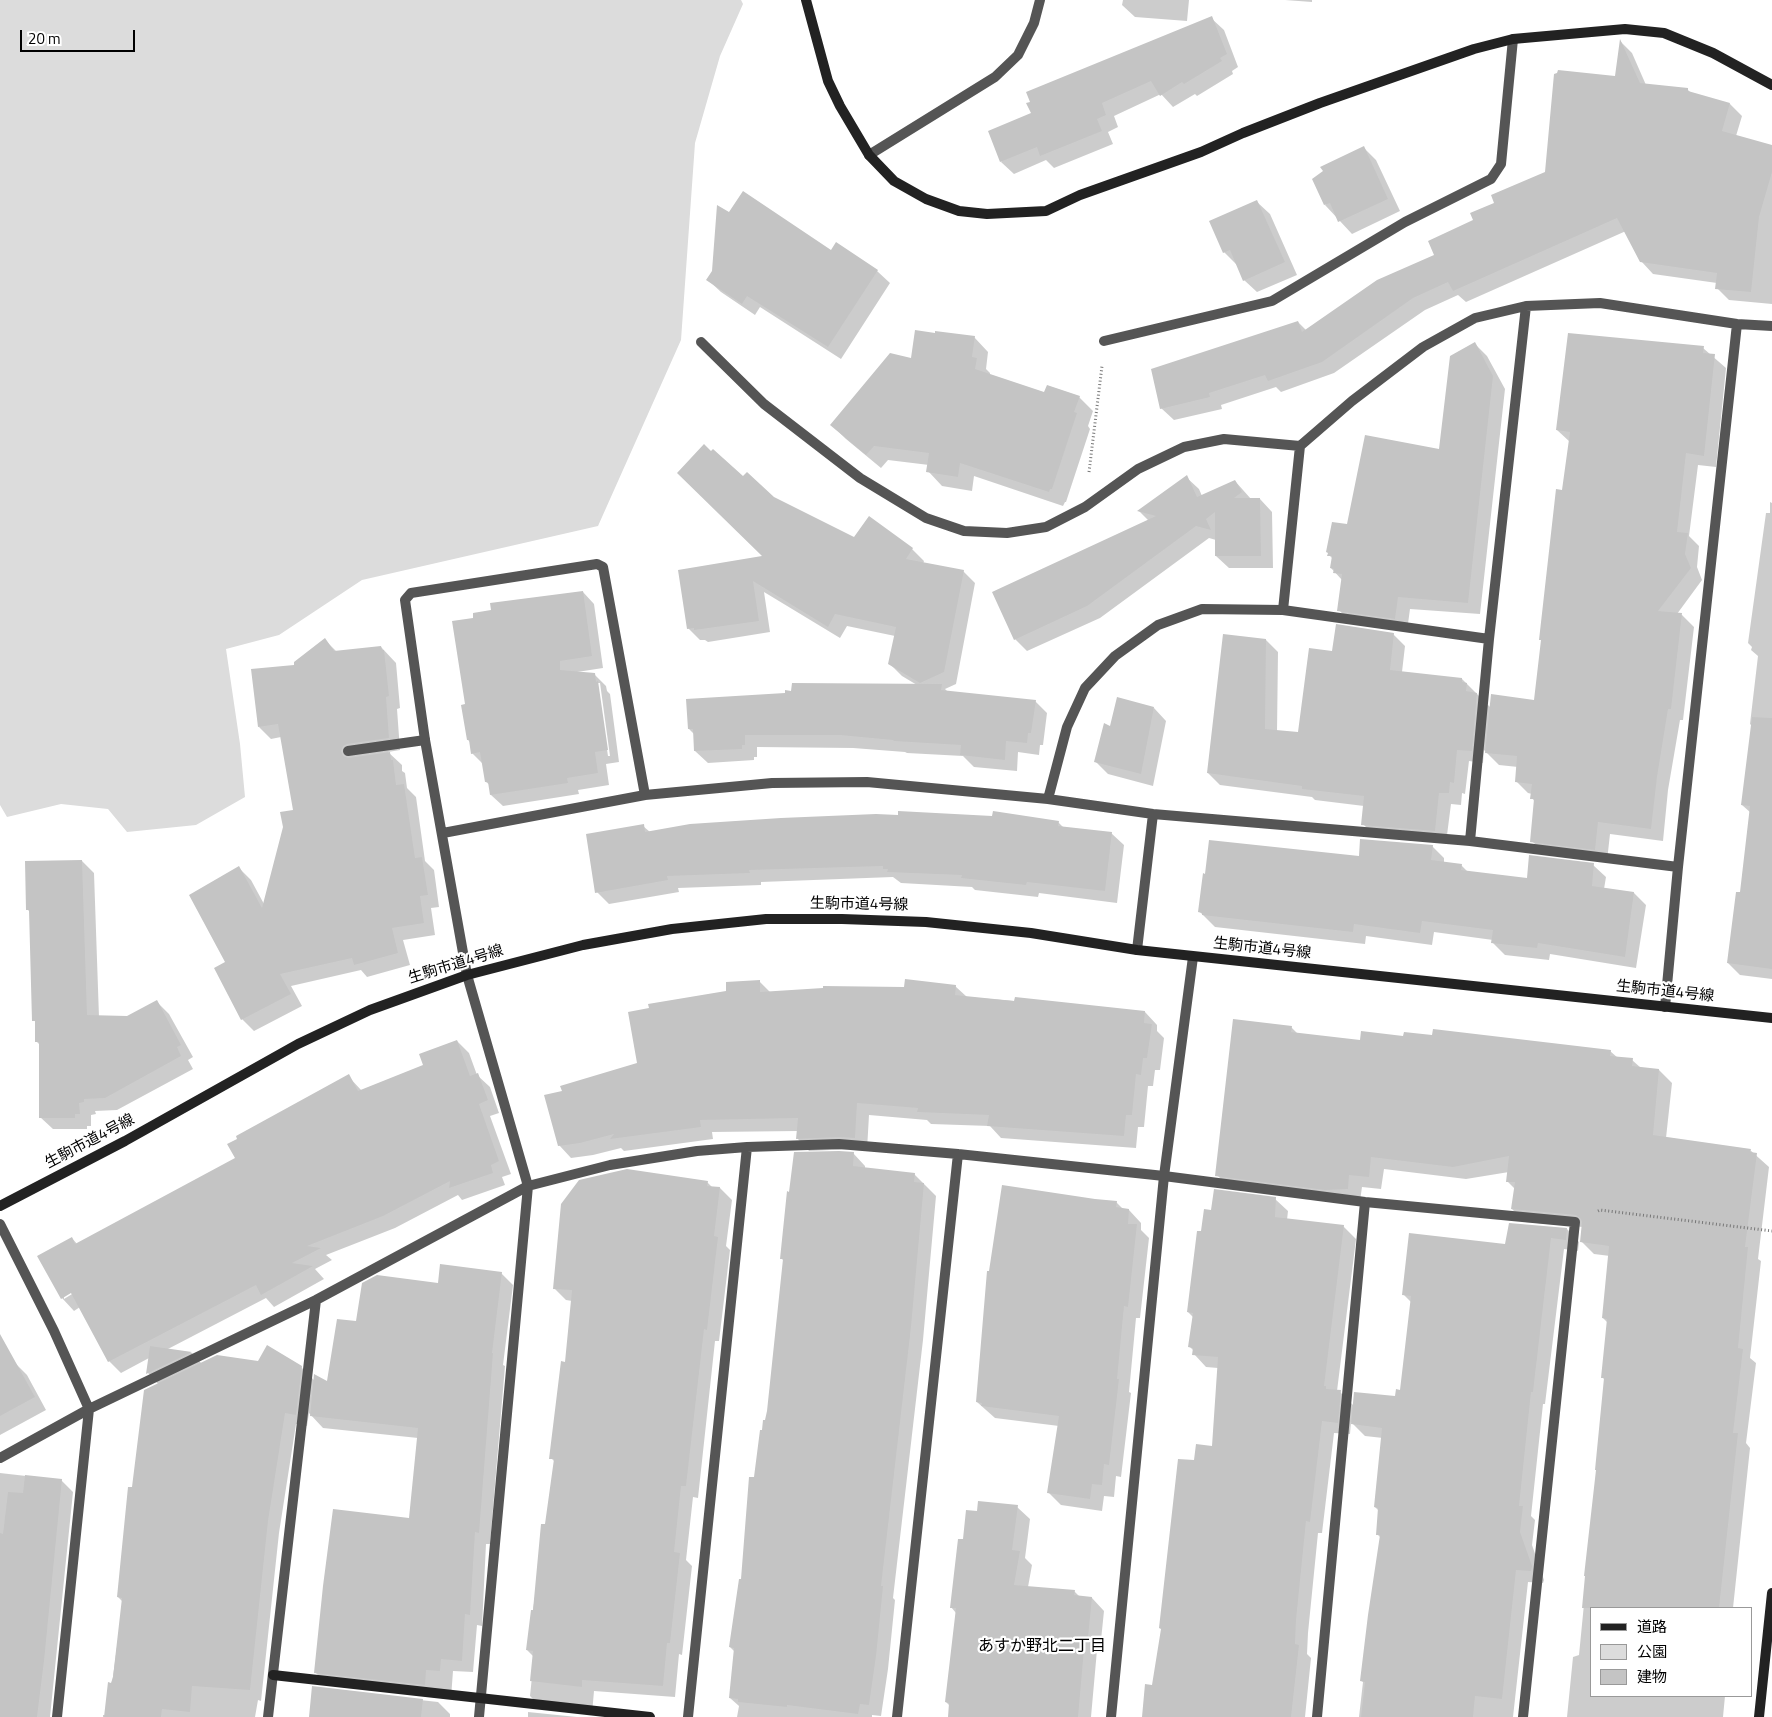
<!DOCTYPE html>
<html>
<head>
<meta charset="utf-8">
<style>
  body { margin:0 }
  #map { position:relative; width:1772px; height:1717px; overflow:hidden; background:#fff; font-family:"Titillium Web","Noto Sans JP",sans-serif }
  canvas { display:block }
  .legend { position:absolute; left:1590px; top:1607px; width:162px; height:90px; box-sizing:border-box; background:#fff; border:1px solid #999; margin:0; padding:6px 9px; list-style:none; font-size:15px; color:#000 }
  .legend li { display:flex; align-items:center; gap:10px; height:25px }
  .legend b { width:25px; border:1px solid #999 }
  .scale { position:absolute; left:20px; top:30px; width:115px; height:22px; box-sizing:border-box; border:2px solid #000; border-top:0; padding-left:6px; font-size:15px; line-height:18px; white-space:nowrap; color:#000; -webkit-text-stroke:4px #fff; paint-order:stroke }
</style>
</head>
<body>
<div id="map">
<canvas width="1772" height="1717"></canvas>
<ul class="legend">
<li><b style="height:6px;background:#222"></b>道路</li>
<li><b style="height:14px;background:#dcdcdc"></b>公園</li>
<li><b style="height:14px;background:#c4c4c4"></b>建物</li>
</ul>
<div class="scale">20 m</div>
</div>
<script>
const ctx = document.querySelector('canvas').getContext('2d');
ctx.lineJoin = 'round';
function paint(path, color) { ctx.fillStyle = color; ctx.fill(path, 'evenodd'); }
const toPath = rows => new Path2D(rows.map(r => 'M' + r).join(''));
function stroke(path, color, width, dash) { ctx.strokeStyle = color; ctx.lineWidth = width; ctx.lineCap = dash ? 'butt' : 'round'; ctx.setLineDash(dash || []); ctx.stroke(path); }
function label(font, color, halo, rows, align = 'center') {
  ctx.font = font + ' "Titillium Web","Noto Sans JP",sans-serif'; ctx.lineWidth = 4.5; ctx.setLineDash([]); ctx.textBaseline = 'middle'; ctx.strokeStyle = halo; ctx.fillStyle = color; for (const [text, x, y, turn = 0] of rows) {
    ctx.save(); ctx.translate(x, y); ctx.rotate((+turn || 0) * Math.PI / 180); ctx.textAlign = isNaN(turn) ? turn : align; if (halo) ctx.strokeText(text, 0, 0); ctx.fillText(text, 0, 0); ctx.restore();
  }
}
paint(toPath([
  [0,0,741,0,743,4,720,56,695,143,681,340,598,526,362,580,279,635,226,649,240,744,245,797,196,825,127,832,108,809,61,804,7,817,0,805]
]), '#dcdcdc');
paint(toPath([
  [1123,0,1189,0,1187,21,1135,17,1122,5],
  [1285,0,1312,0,1312,2],
  [1211,18,1224,30,1238,67,1232,71,1233,74,1197,96,1195,94,1173,107,1161,94,1114,116,1118,127,1108,132,1113,144,1054,168,1046,160,1014,174,1001,162,1032,114],
  [1621,42,1632,53,1646,85,1687,89,1691,93,1730,104,1742,116,1736,136,1772,147,1772,304,1729,300,1717,288,1717,283,1653,274,1641,261,1626,231,1466,302,1458,295,1425,310,1334,373,1281,392,1276,387,1221,405,1222,409,1174,420,1161,408,1298,322,1307,331,1436,255,1496,204,1546,173,1616,77],
  [1364,148,1376,160,1400,211,1352,234,1325,205],
  [1257,202,1270,214,1297,275,1257,292,1244,280,1237,265,1224,252],
  [729,214,877,271,890,283,841,359,760,307,755,315,721,292,708,280,714,271],
  [974,337,988,352,986,369,990,373,990,375,1045,393,1079,397,1093,411,1088,426,1090,429,1066,502,1065,502,1063,506,974,476,972,491,942,486,928,471,929,465,888,460,881,468,846,439,832,425,912,360],
  [1475,344,1487,356,1505,389,1480,614,1410,609,1407,631,1351,623,1339,610,1342,580,1331,568,1333,559,1329,555,1348,526,1440,450],
  [1703,348,1726,368,1716,467,1698,465,1689,536,1699,546,1697,567,1702,580,1677,614,1682,615,1694,627,1683,720,1680,720,1668,790,1663,841,1610,834,1607,861,1544,853,1532,841,1535,802,1532,798,1532,794,1528,793,1516,781,1518,767,1499,765,1484,750,1483,763,1469,761,1465,794,1462,793,1461,805,1451,804,1446,843,1375,836,1363,824,1364,806,1315,800,1312,797,1220,785,1208,773,1266,640,1278,652,1277,732,1299,733,1333,652,1393,634,1405,646,1402,672,1462,679,1491,708,1535,701,1570,442,1557,430],
  [1186,477,1199,489,1202,496,1235,481,1251,499,1260,499,1272,512,1273,568,1229,568,1216,556,1216,540,1209,538,1100,618,1027,651,1015,639,1149,521,1139,511],
  [743,478,773,498,854,538,870,518,912,549,924,561,923,564,963,571,975,583,956,684,945,689,948,692,1035,701,1047,713,1043,745,1040,745,1039,755,1018,752,1017,771,974,767,963,756,907,753,905,752,853,748,757,747,757,757,754,757,754,760,708,763,695,751,694,734,689,729,917,685,902,676,890,664,895,636,847,626,840,638,764,592,770,632,708,642,705,640,700,640,688,628,765,556],
  [1770,502,1772,503,1772,979,1740,975,1728,963,1742,894,1751,813,1742,805,1752,726,1750,724,1758,656,1751,650,1752,647,1748,643,1766,513,1770,513],
  [583,592,594,604,603,668,577,672,594,674,606,686,607,691,610,694,619,762,606,764,609,785,578,790,579,794,503,806,491,795,490,785,486,782,483,764,472,753,470,742,468,740,466,705,475,619],
  [597,683,600,683,610,756,608,756],
  [325,640,337,652,381,647,396,663,400,708,397,709,400,750,388,752,402,765,402,771,405,773,407,788,416,797,425,861,434,870,439,907,431,908,435,935,403,940,410,965,367,977,361,970,291,986,302,1006,254,1031,242,1019,216,968,227,963,239,868,251,880,264,904,295,811,281,737,271,739,259,727,296,666],
  [1154,708,1166,721,1153,786,1108,774,1096,762,1110,727],
  [1058,822,1064,828,1111,833,1124,845,1117,903,1039,893,1038,897,975,890,972,887,901,883,893,877,761,882,761,885,678,888,679,892,609,904,597,892,643,826,650,832],
  [1432,846,1444,858,1444,863,1461,865,1468,872,1528,879,1593,865,1606,877,1604,889,1634,893,1646,905,1636,968,1550,954,1549,960,1505,955,1493,943,1493,940,1434,932,1432,945,1366,936,1365,944,1215,927,1199,911,1360,857],
  [82,861,94,873,99,1017,127,1018,157,1002,169,1014,193,1057,188,1060,193,1069,117,1110,95,1111,96,1114,91,1115,91,1126,87,1126,87,1129,53,1129,40,1117,40,1045,36,1041,36,1023,34,1020,30,912,28,910],
  [759,981,771,993,955,986,967,997,1145,1012,1157,1025,1157,1031,1164,1038,1160,1070,1155,1070,1153,1086,1148,1086,1144,1127,1138,1127,1136,1148,1001,1138,990,1126,931,1124,927,1120,869,1115,867,1150,852,1149,809,1151,797,1138,798,1131,712,1132,713,1139,624,1151,621,1148,593,1155,571,1158,559,1145,564,1091,638,1064,728,992],
  [1291,1027,1298,1034,1361,1042,1404,1038,1610,1051,1618,1058,1632,1060,1641,1068,1659,1070,1672,1083,1666,1138,1750,1150,1769,1167,1758,1259,1761,1261,1750,1358,1756,1363,1746,1443,1750,1448,1733,1608,1591,1608,1591,1696,1725,1696,1723,1717,1567,1717,1573,1657,1579,1655,1597,1471,1605,1380,1602,1377,1608,1323,1603,1318,1610,1256,1594,1254,1581,1241,1583,1227,1525,1222,1512,1209,1515,1189,1507,1181,1509,1172,1466,1179,1384,1169,1381,1189,1362,1187,1360,1201,1230,1188,1217,1175],
  [457,1041,469,1053,477,1075,490,1087,499,1113,490,1116,511,1174,502,1177,505,1185,462,1200,458,1195,395,1228,326,1255,332,1260,315,1269,324,1279,274,1307,266,1298,166,1350,192,1353,202,1364,301,1367,315,1381,328,1383,357,1322,439,1284,501,1273,513,1285,503,1365,505,1366,490,1544,486,1544,482,1626,477,1625,473,1672,453,1671,451,1698,327,1684,315,1672,410,1519,418,1438,323,1428,309,1413,307,1426,296,1424,279,1533,261,1701,258,1700,255,1717,103,1717,103,1715,106,1715,112,1684,123,1602,118,1597,133,1489,159,1385,148,1373,149,1358,121,1373,109,1361,80,1307,74,1311,62,1298,72,1238,77,1244,237,1159,348,1076,362,1091,424,1066],
  [76,1289,77,1291,64,1299,64,1296],
  [853,1153,865,1166,865,1169,914,1174,936,1196,923,1340,893,1598,895,1600,888,1669,881,1716,872,1715,872,1717,737,1717,739,1706,730,1698,735,1652,730,1647,742,1580,755,1479,767,1421,784,1261,781,1258],
  [707,1182,713,1188,720,1188,732,1200,726,1246,730,1250,719,1341,715,1341,698,1498,693,1497,686,1560,692,1566,682,1655,679,1654,675,1697,594,1691,592,1714,542,1708,530,1696,534,1657,527,1650,555,1462,551,1458,566,1363,572,1301,566,1300,554,1288],
  [1275,1199,1288,1211,1287,1220,1343,1226,1356,1239,1337,1391,1340,1392,1354,1406,1396,1398,1401,1391,1411,1302,1404,1295,1506,1246,1567,1229,1579,1242,1578,1251,1564,1249,1545,1404,1543,1404,1531,1516,1535,1520,1532,1545,1544,1580,1543,1583,1528,1582,1513,1717,1359,1717,1363,1682,1361,1680,1381,1538,1377,1534,1379,1511,1375,1507,1383,1438,1365,1436,1351,1422,1350,1434,1334,1433,1322,1533,1318,1533,1308,1633,1307,1654,1311,1658,1305,1717,1145,1717,1153,1687,1196,1462,1213,1447,1218,1368,1206,1367,1194,1354,1194,1351,1190,1347,1193,1317,1188,1312,1202,1233,1213,1211],
  [1116,1202,1124,1210,1129,1210,1141,1223,1141,1230,1149,1238,1140,1318,1136,1318,1129,1392,1131,1393,1121,1477,1116,1476,1114,1497,1104,1496,1102,1511,1061,1505,1049,1493,1059,1426,995,1418,977,1402],
  [10,1358,27,1375,46,1410,0,1435,0,1363],
  [0,1473,61,1480,73,1492,50,1717,0,1717],
  [1017,1507,1030,1519,1025,1558,1032,1565,1028,1587,1074,1591,1080,1597,1092,1598,1104,1611,1100,1650,1097,1650,1091,1717,949,1717,950,1706,946,1702,956,1613,951,1607,964,1541,978,1512],
  [313,1688,438,1702,450,1714,450,1717,310,1717],
  [528,1712,577,1717,528,1717]
]), '#0003');
paint(toPath([
  [1212,16,1227,54,1220,58,1222,61,1184,84,1182,82,1160,96,1151,81,1102,103,1106,115,1097,119,1102,131,1040,156,1037,147,1000,162,988,131,1031,113,1026,103,1030,102,1026,92],
  [1620,39,1640,83,1688,88,1688,91,1730,103,1722,131,1772,145,1772,172,1759,217,1751,292,1715,289,1717,273,1640,262,1617,218,1453,291,1448,282,1413,298,1322,362,1268,381,1265,375,1209,393,1210,397,1160,409,1151,369,1298,321,1302,332,1377,280,1434,255,1428,241,1473,220,1470,213,1494,203,1491,195,1545,172,1554,74,1557,73,1558,70,1615,76],
  [1364,146,1388,199,1338,222,1330,203,1324,205,1312,179,1323,171,1320,167],
  [743,191,831,250,836,242,878,270,828,347,747,296,742,304,706,280,712,271,717,205,729,212],
  [1257,200,1285,262,1243,281,1230,250,1223,253,1209,221],
  [915,330,935,333,935,331,975,336,972,357,977,358,975,369,1044,392,1047,385,1080,396,1074,412,1077,413,1052,489,1050,489,1049,492,960,463,958,477,926,472,929,453,874,446,866,455,830,425,890,353,911,358],
  [1568,333,1704,346,1703,353,1715,354,1704,456,1686,453,1677,532,1688,533,1685,554,1691,568,1658,611,1682,613,1671,709,1668,709,1657,777,1651,829,1598,822,1595,850,1530,842,1534,799,1530,799,1532,784,1515,782,1517,756,1485,753,1491,694,1534,700,1541,640,1539,640,1556,489,1562,490,1570,432,1556,430],
  [1475,342,1493,376,1468,603,1398,597,1395,619,1337,611,1342,574,1333,573,1334,569,1330,568,1332,556,1327,556,1328,553,1326,552,1332,522,1347,524,1365,435,1439,449,1450,356],
  [704,444,711,451,713,449,743,476,747,472,774,497,854,537,869,516,913,548,906,559,964,570,944,672,920,683,888,664,896,627,835,614,828,627,753,581,759,621,694,630,694,628,687,629,678,570,762,556,677,473],
  [1187,475,1197,497,1235,480,1242,492,1234,498,1260,498,1261,556,1215,556,1215,512,1206,519,1211,530,1196,526,1087,606,1014,640,992,592,1156,516,1137,511],
  [583,591,592,656,560,661,560,670,595,673,596,682,598,681,608,750,595,752,598,773,567,778,568,783,490,795,488,782,485,782,480,752,471,754,469,740,467,740,461,705,465,704,452,621,473,618,473,613,491,610,490,603],
  [1336,624,1394,633,1390,670,1462,678,1462,682,1467,683,1466,691,1477,693,1472,751,1457,750,1454,783,1450,782,1449,793,1439,793,1435,831,1361,825,1364,796,1302,789,1302,786,1207,773,1223,634,1266,639,1265,729,1298,732,1309,648,1332,651],
  [325,638,334,651,381,646,382,650,384,650,389,696,386,697,389,738,347,744,343,746,341,751,343,756,348,758,390,752,391,760,393,760,396,785,404,784,415,858,422,857,428,895,420,896,424,923,392,928,398,953,354,965,352,958,280,974,291,994,241,1020,214,968,225,962,189,895,239,866,262,908,283,827,280,812,293,810,278,724,258,727,251,669,294,665,294,662],
  [792,683,942,684,941,690,1036,700,1031,733,1028,733,1027,743,1006,741,1005,760,960,755,961,745,894,741,893,740,840,735,745,735,745,745,742,745,742,749,694,751,693,729,688,729,686,699,785,693,785,690,791,691],
  [1117,697,1154,707,1141,774,1094,762,1104,723,1110,726],
  [1752,717,1772,718,1772,969,1727,963,1736,892,1740,892,1750,806,1741,805],
  [898,811,992,816,993,811,1059,821,1058,826,1112,832,1105,891,1027,882,1026,885,961,878,962,875,887,872,888,869,883,869,883,866,749,870,750,873,667,876,668,880,595,893,586,834,644,824,645,832,690,824,781,818,876,814,898,815],
  [1360,839,1433,845,1431,860,1462,864,1461,870,1527,878,1529,855,1594,863,1592,886,1634,892,1625,957,1538,943,1537,948,1491,943,1493,930,1422,921,1420,933,1354,924,1353,932,1202,915,1202,913,1198,912,1203,873,1205,874,1209,840,1359,856],
  [82,860,87,1015,127,1016,157,1000,181,1045,177,1047,181,1056,105,1098,84,1099,84,1102,79,1103,80,1114,75,1114,75,1118,39,1118,39,1042,35,1042,35,1021,32,1021,29,910,26,910,25,861],
  [905,979,956,985,955,995,1014,1001,1015,997,1145,1011,1144,1023,1152,1024,1147,1058,1143,1058,1141,1075,1136,1074,1132,1115,1126,1115,1124,1136,987,1126,989,1115,917,1112,918,1108,857,1103,855,1138,839,1137,796,1139,798,1118,700,1120,701,1127,610,1139,614,1134,580,1143,558,1146,544,1095,562,1091,560,1086,637,1063,628,1012,649,1008,648,1004,726,991,726,982,760,980,760,992,823,988,823,986,904,987],
  [1233,1019,1292,1026,1291,1032,1360,1040,1361,1031,1403,1036,1404,1032,1432,1035,1433,1029,1611,1050,1610,1056,1633,1058,1632,1066,1659,1069,1653,1135,1751,1149,1750,1152,1757,1153,1745,1247,1748,1247,1738,1348,1743,1349,1733,1433,1738,1433,1719,1608,1582,1608,1585,1576,1584,1576,1596,1470,1595,1470,1604,1378,1601,1378,1607,1319,1602,1318,1609,1246,1580,1242,1582,1222,1581,1219,1576,1215,1511,1209,1515,1182,1506,1182,1509,1156,1453,1167,1371,1157,1369,1177,1349,1175,1348,1189,1325,1190,1215,1176],
  [457,1040,470,1076,478,1073,488,1100,479,1104,499,1161,491,1165,493,1173,449,1188,450,1181,383,1216,307,1246,321,1248,292,1263,313,1266,261,1295,256,1285,108,1362,71,1293,61,1299,37,1256,72,1237,75,1244,235,1158,227,1144,237,1139,236,1136,349,1074,358,1091,423,1065,419,1054],
  [839,1151,854,1152,853,1166,915,1173,914,1182,924,1183,911,1327,881,1586,883,1586,876,1656,869,1705,860,1704,858,1714,787,1705,787,1707,738,1702,738,1699,729,1698,734,1648,729,1647,739,1579,741,1579,749,1477,754,1477,760,1430,762,1430,763,1420,765,1420,767,1411,783,1259,780,1259,787,1191,789,1192,794,1152],
  [627,1169,708,1181,707,1186,720,1187,714,1236,718,1237,707,1330,704,1329,686,1486,681,1486,674,1552,680,1553,670,1643,667,1643,663,1686,582,1680,582,1687,530,1681,533,1651,526,1650,531,1610,533,1610,541,1524,545,1524,554,1459,549,1459,561,1361,565,1362,572,1290,553,1289,561,1204,579,1180],
  [1002,1185,1095,1199,1117,1201,1116,1207,1129,1209,1128,1224,1137,1224,1128,1307,1124,1306,1117,1379,1119,1379,1109,1465,1104,1464,1102,1485,1092,1484,1090,1499,1047,1493,1059,1416,981,1406,982,1403,976,1402,987,1271,989,1271],
  [1214,1189,1276,1197,1275,1217,1344,1225,1324,1386,1326,1386,1326,1389,1341,1390,1338,1423,1322,1421,1310,1522,1306,1521,1296,1620,1295,1644,1299,1645,1291,1717,1142,1717,1145,1684,1152,1685,1161,1629,1159,1628,1178,1459,1194,1460,1196,1444,1212,1446,1218,1357,1192,1355,1193,1348,1188,1347,1193,1313,1187,1312,1197,1231,1201,1231,1204,1209,1211,1210],
  [1509,1223,1567,1228,1566,1240,1551,1238,1533,1392,1531,1392,1519,1506,1523,1506,1520,1532,1532,1566,1531,1571,1516,1570,1502,1699,1475,1696,1473,1717,1361,1717,1365,1682,1360,1681,1368,1615,1380,1535,1376,1535,1378,1508,1374,1507,1382,1428,1351,1424,1354,1392,1395,1396,1396,1389,1400,1390,1411,1296,1402,1295,1409,1233,1505,1244],
  [440,1264,502,1272,492,1353,493,1353,479,1533,475,1532,470,1615,465,1614,462,1661,441,1659,440,1671,426,1670,425,1685,314,1673,323,1586,333,1509,409,1518,418,1428,310,1416,314,1374,327,1381,337,1319,356,1321,362,1283,377,1275,438,1283],
  [0,1334,35,1397,0,1416],
  [267,1345,302,1366,296,1415,285,1413,268,1521,250,1690,192,1686,190,1712,162,1709,161,1717,104,1717,108,1682,111,1683,113,1677,122,1598,117,1597,128,1487,132,1487,144,1390,217,1355,258,1361],
  [150,1346,192,1352,146,1374],
  [25,1475,62,1479,44,1661,37,1717,0,1717,0,1533,3,1534,8,1492,23,1493],
  [978,1501,1018,1505,1012,1550,1020,1551,1014,1585,1075,1590,1074,1595,1092,1597,1088,1638,1085,1638,1078,1717,948,1717,949,1703,945,1702,956,1608,950,1608,958,1539,963,1539,966,1510,977,1511],
  [312,1686,423,1699,421,1717,309,1717]
]), '#c4c4c4');
stroke(toPath([
  [1089,472,1102,366],
  [1598,1211,1600,1210,1772,1231]
]), '#777', 3, [1, 2.5]);
stroke(toPath([
  [348,751,425,740]
]), '#555', 10);
stroke(toPath([
  [869,155,995,77,1018,55,1034,23,1040,0],
  [1104,341,1272,301,1405,222,1491,179,1501,164,1513,39],
  [701,342,764,404,860,478,926,518,964,531,1007,533,1046,527,1085,507,1138,469,1184,447,1224,439,1300,446,1352,401,1423,347,1475,318,1526,306,1600,303,1737,324,1772,326],
  [1283,610,1300,446],
  [1048,799,1067,727,1085,688,1115,656,1158,625,1202,609,1283,610,1489,639],
  [443,833,645,795,772,783,867,782,1048,799,1153,814,1470,841,1678,867],
  [1470,841,1489,639,1526,306],
  [1137,950,1153,814],
  [1665,1007,1678,867,1737,324],
  [0,1224,54,1331,89,1409,57,1717],
  [0,1458,89,1409,316,1300,528,1186,610,1165,697,1151,747,1147,839,1144,958,1154,1164,1176,1365,1202,1575,1222,1523,1717],
  [268,1717,316,1300],
  [479,1717,528,1186,467,975,425,740,405,600,411,593,597,564,603,567,645,795],
  [688,1717,747,1147],
  [897,1717,958,1154],
  [1111,1717,1164,1176,1193,957],
  [1317,1717,1365,1202]
]), '#555', 10);
stroke(toPath([
  [806,0,828,81,840,106,869,155,894,181,926,199,959,211,987,214,1046,211,1080,195,1201,152,1243,133,1320,103,1474,49,1513,39,1625,29,1664,33,1713,53,1772,85],
  [0,1206,125,1141,298,1044,370,1010,467,975,583,945,672,929,766,919,842,919,926,922,1031,933,1137,950,1772,1018],
  [273,1675,650,1717],
  [1759,1717,1772,1593]
]), '#222', 10);
label('15px', '#000', '#fff', [
  ["生駒市道4号線",859,905,1],
  ["生駒市道4号線",1262,949,6],
  ["生駒市道4号線",456,965,-17],
  ["生駒市道4号線",1665,992,6],
  ["生駒市道4号線",90,1142,-28]
]);
label('16px', '#000', '#fff', [
  ["あすか野北二丁目",1042,1647]
]);
</script>
</body>
</html>
